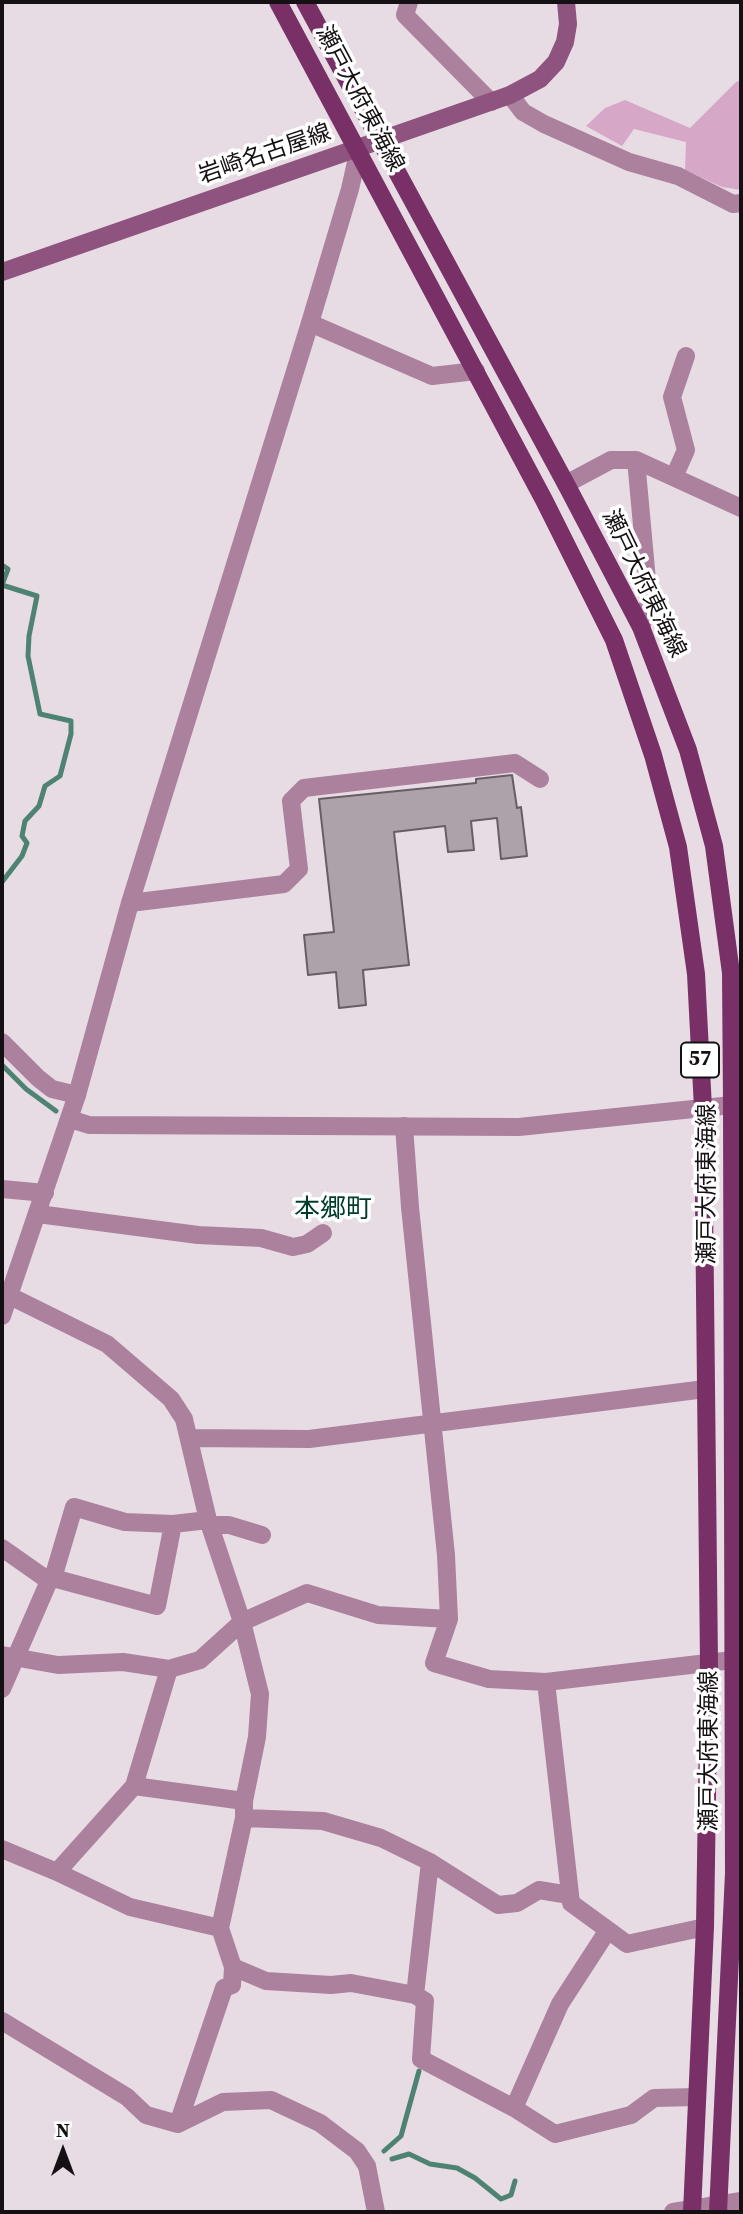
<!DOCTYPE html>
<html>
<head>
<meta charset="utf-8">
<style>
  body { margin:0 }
  #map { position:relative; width:743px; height:2214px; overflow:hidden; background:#e8dce4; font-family:"Source Serif 4",serif }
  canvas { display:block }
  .frame { position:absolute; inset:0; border:4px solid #141013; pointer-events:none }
  .north { position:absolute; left:28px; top:2116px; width:70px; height:70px; -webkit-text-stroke:5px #fff; paint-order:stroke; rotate:0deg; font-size:19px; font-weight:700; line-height:28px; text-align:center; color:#141013 }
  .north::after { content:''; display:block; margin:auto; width:24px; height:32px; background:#141013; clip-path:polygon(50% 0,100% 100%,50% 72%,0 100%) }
</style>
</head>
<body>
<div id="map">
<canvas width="743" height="2214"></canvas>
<div class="frame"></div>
<div class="north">N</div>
</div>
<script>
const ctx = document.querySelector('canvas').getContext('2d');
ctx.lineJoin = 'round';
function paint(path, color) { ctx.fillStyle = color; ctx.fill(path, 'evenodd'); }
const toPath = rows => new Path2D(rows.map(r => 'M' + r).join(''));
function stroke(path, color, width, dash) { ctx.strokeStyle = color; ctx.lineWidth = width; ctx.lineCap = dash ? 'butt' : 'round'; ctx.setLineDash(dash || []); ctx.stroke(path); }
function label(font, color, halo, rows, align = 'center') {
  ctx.font = font + ' "Source Serif 4","Noto Sans JP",serif'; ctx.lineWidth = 7; ctx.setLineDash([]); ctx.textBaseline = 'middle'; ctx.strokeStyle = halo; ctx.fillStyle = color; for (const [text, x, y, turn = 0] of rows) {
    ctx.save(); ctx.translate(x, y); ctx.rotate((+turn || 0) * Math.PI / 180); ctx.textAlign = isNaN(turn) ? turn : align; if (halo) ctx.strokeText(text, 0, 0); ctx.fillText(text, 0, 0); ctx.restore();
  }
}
paint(toPath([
  [741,80,741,190,722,187,685,170,686,142,634,129,622,146,586,126,605,108,625,100,690,128,736,82]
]), '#d7a7c8');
stroke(toPath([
  [2,565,8,569,2,585,37,596,29,636,28,656,40,714,71,721,71,734,60,776,45,786,39,806,25,821,22,836,27,843,22,856,2,882],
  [2,1065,26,1089,56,1111],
  [384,2151,401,2136,419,2071],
  [392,2159,409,2154,430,2164,457,2168,475,2178,501,2199,511,2195,515,2181]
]), '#4e8373', 5);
const building = toPath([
  [512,775,517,808,521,807,527,856,501,859,497,818,471,821,474,850,448,852,445,826,394,832,409,965,363,970,366,1005,339,1008,336,972,308,975,304,935,334,932,319,799,476,783,476,779,512,775]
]);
paint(building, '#ada2a9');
stroke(building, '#675d64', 2);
stroke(toPath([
  [409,2,405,15,491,102],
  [510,95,523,112,544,124,629,162,678,176,733,204,741,203],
  [310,323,432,376,476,371],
  [636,460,649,602,641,627],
  [674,477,686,450,672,397,686,356],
  [566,484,611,460,636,460,741,508],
  [130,903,284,884,299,869,291,801,304,788,515,763,540,779],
  [2,1042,38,1078,52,1089,77,1095],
  [404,1126,410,1207,446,1555,449,1619,434,1663,489,1679,546,1682,741,1659],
  [2,1189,45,1193],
  [38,1214,198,1235,261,1238,293,1247,307,1244,323,1233],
  [10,1296,107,1344,171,1399,184,1419,208,1520,242,1622,260,1694,257,1737,244,1801,244,1818,220,1928],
  [190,1438,309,1439,705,1389],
  [209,1525,229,1525,262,1535],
  [2,1548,49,1581],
  [53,1578,157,1606,173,1524],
  [2,1655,58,1665,123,1662,169,1669,200,1660,242,1622,307,1593,378,1615,449,1619],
  [546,1682,571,1903,608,1930],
  [2,1689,49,1581,53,1578,74,1507,125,1522,173,1524,208,1520],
  [134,1786,244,1801],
  [244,1818,323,1821,381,1838,430,1862,498,1905,517,1903,539,1890,569,1895],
  [2,1849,57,1872,130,1907,220,1928,233,1967,232,1985,224,1988,178,2124],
  [57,1872,134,1786,169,1669],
  [233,1967,266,1981,331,1985,351,1983,415,1995,425,2001,421,2059,514,2108,555,2134,631,2115,654,2098,697,2097],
  [415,1995,430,1862],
  [2,2021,127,2097,146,2115,178,2124,223,2102,271,2100,320,2123,357,2151,367,2166,376,2212],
  [514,2108,560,2004,608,1930,627,1944,705,1927]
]), '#ab819e', 18);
stroke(toPath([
  [70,1119,89,1125,519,1127,732,1105],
  [2,1316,77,1095,130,903,310,323,350,189,359,149],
  [673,2212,741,2201]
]), '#ab819e', 18);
stroke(toPath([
  [2,272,510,95,540,79,556,62,565,42,568,24,566,2]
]), '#8e537e', 18);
stroke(toPath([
  [278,2,544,500,614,640,653,755,678,847,696,974,703,1108,709,1663,705,1927,692,2212],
  [305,2,566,484,641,627,688,750,714,846,731,973,732,1105,734,1873,718,2212]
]), '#783067', 18);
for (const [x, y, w] of [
  [700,1060,38]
]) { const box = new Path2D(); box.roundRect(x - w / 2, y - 17.5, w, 35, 5); ctx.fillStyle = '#fff'; ctx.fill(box); stroke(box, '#141013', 2); }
label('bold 21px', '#141013', null, [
  ["57",700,1060]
]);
label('23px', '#141013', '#fff', [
  ["瀬戸大府東海線",359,99,62],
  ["岩崎名古屋線",265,155,-19],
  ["瀬戸大府東海線",643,584,64],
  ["瀬戸大府東海線",708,1184,-90],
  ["瀬戸大府東海線",710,1751,-90]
]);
label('26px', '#013b2e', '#fff', [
  ["本郷町",333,1210]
]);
</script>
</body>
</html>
